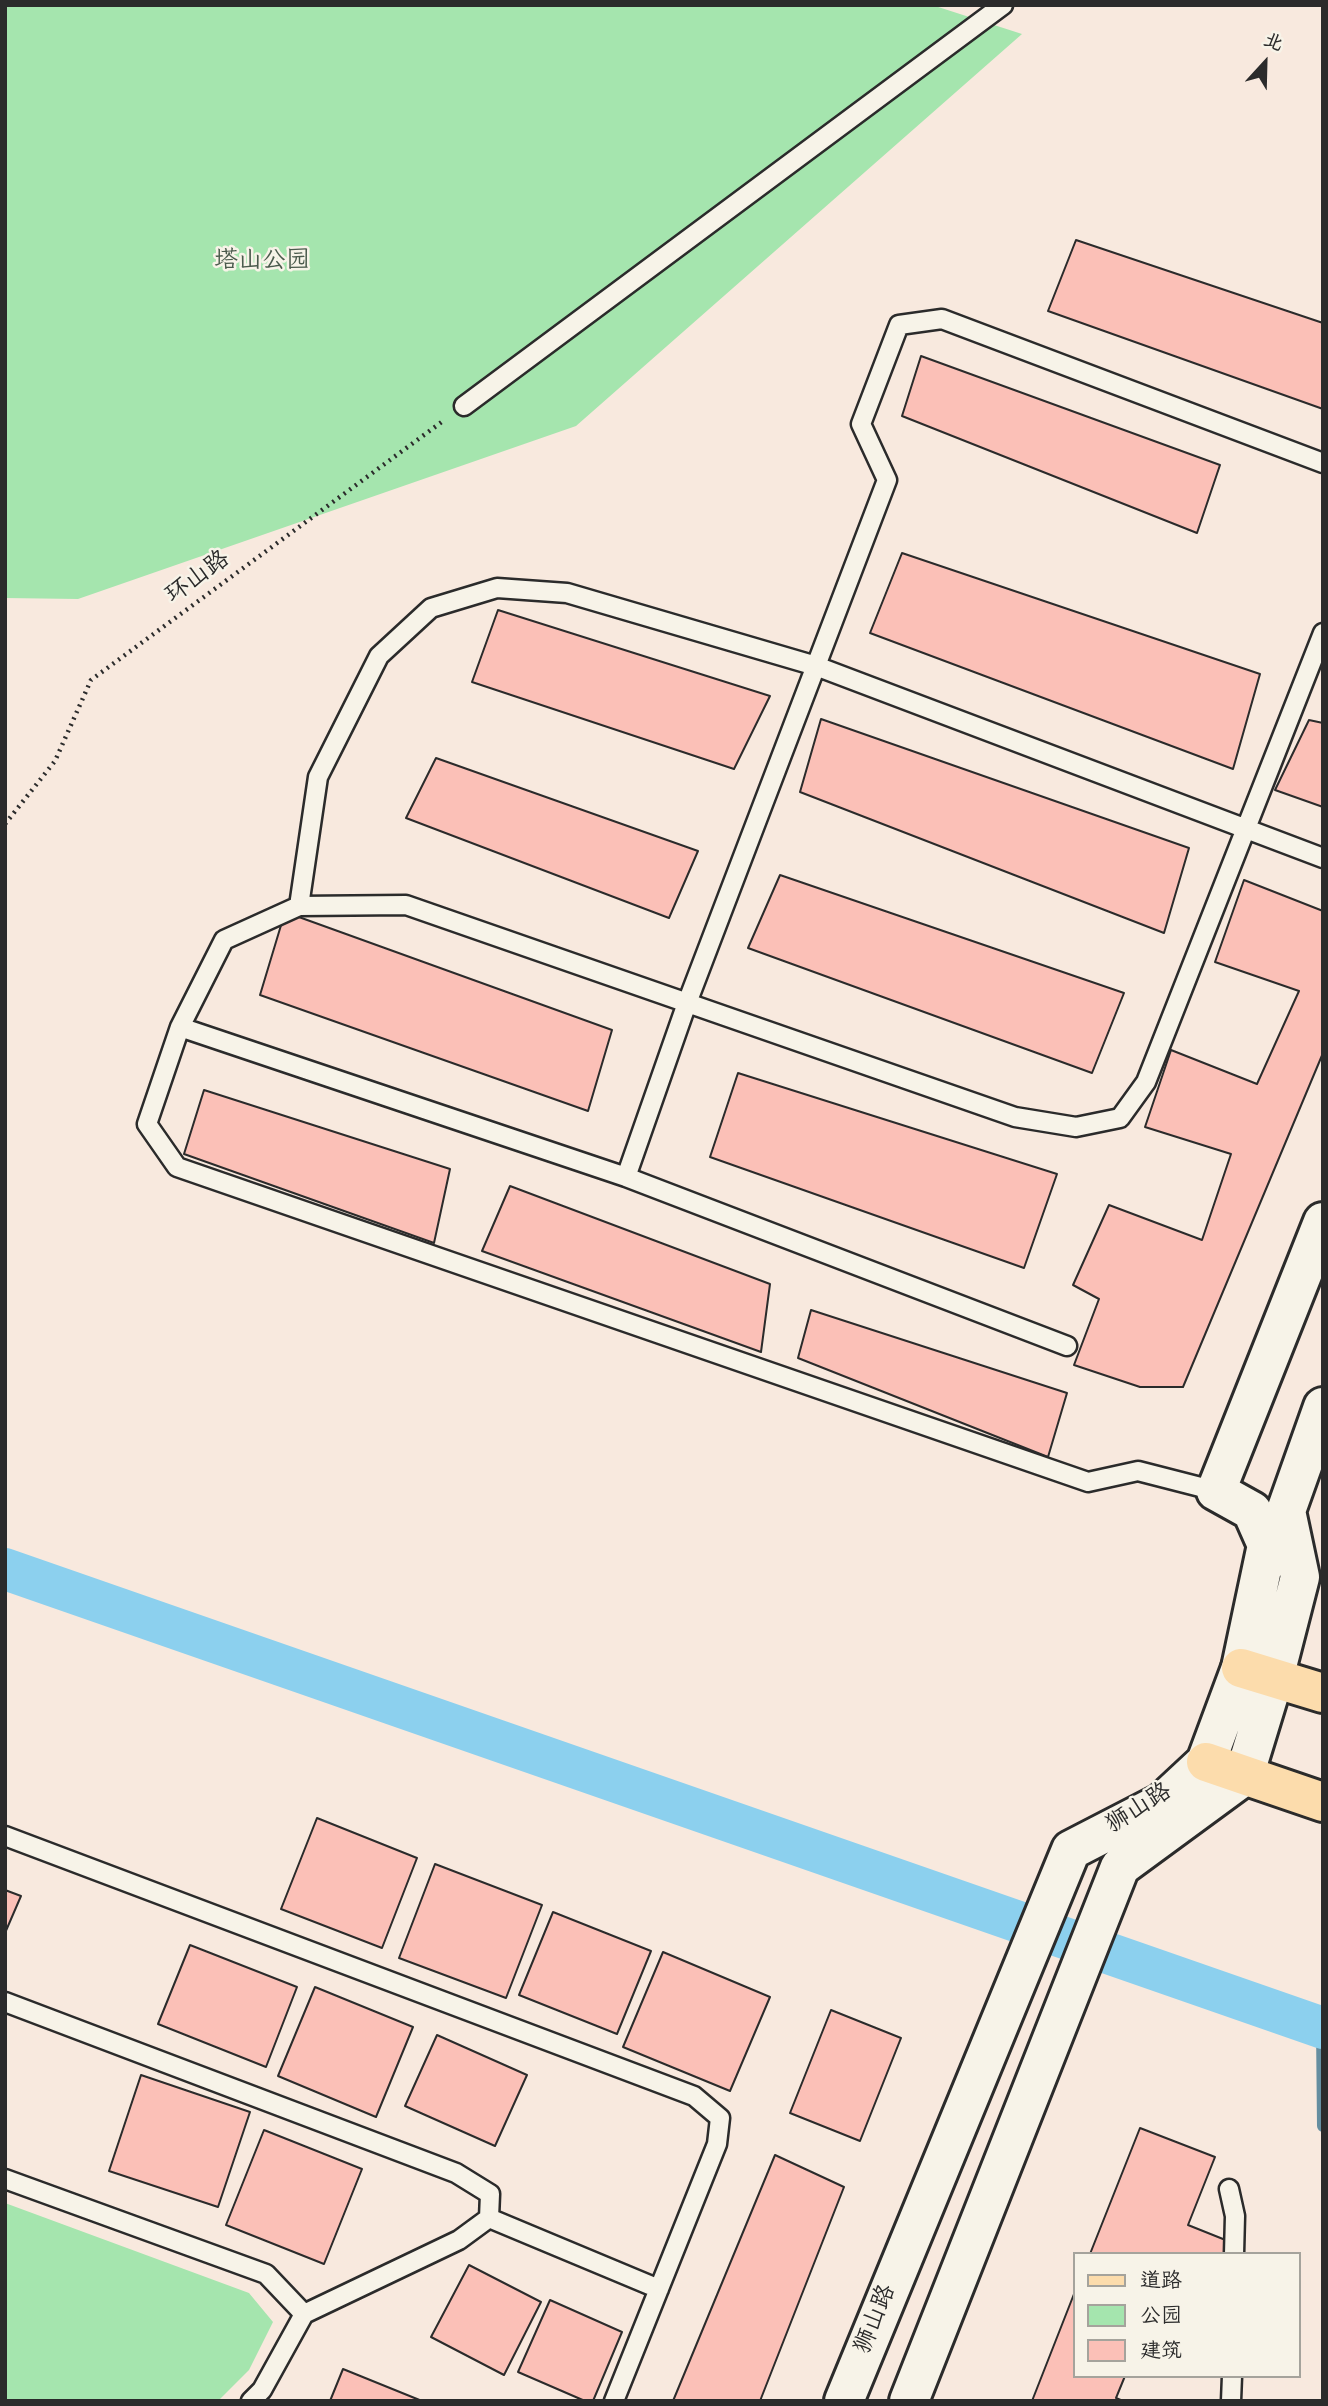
<!DOCTYPE html>
<html>
<head>
<meta charset="utf-8">
<style>
  body { margin:0 }
  #map { position:relative; width:1328px; height:2406px; overflow:hidden; background:#f8e9de; font-family:"Indie Flower","LXGW WenKai TC",sans-serif }
  canvas { display:block }
  .frame { position:absolute; inset:0; border:7px solid #2b2b2b; pointer-events:none }
  .legend { position:absolute; left:1073px; top:2252px; width:228px; height:126px; box-sizing:border-box; background:#f7f3e8; border:2px solid #a5a39c; margin:0; padding:9px 12px; list-style:none; font-size:21px; color:#2b2b2b }
  .legend li { display:flex; align-items:center; gap:14px; height:35px }
  .legend b { width:35px; border:2px solid #a5a39c }
  .north { position:absolute; left:1230px; top:28px; width:70px; height:70px; -webkit-text-stroke:5px #f7f3e8; paint-order:stroke; rotate:22deg; font-size:19px; font-weight:700; line-height:28px; text-align:center; color:#2b2b2b }
  .north::after { content:''; display:block; margin:auto; width:24px; height:32px; background:#2b2b2b; clip-path:polygon(50% 0,100% 100%,50% 72%,0 100%) }
</style>
</head>
<body>
<div id="map">
<canvas width="1328" height="2406"></canvas>
<div class="frame"></div>
<ul class="legend">
<li><b style="height:9px;background:#fcdcac"></b>道路</li>
<li><b style="height:19px;background:#a5e5ae"></b>公园</li>
<li><b style="height:19px;background:#fbc0b7"></b>建筑</li>
</ul>
<div class="north">北</div>
</div>
<script>
const ctx = document.querySelector('canvas').getContext('2d');
ctx.lineJoin = 'round';
function paint(path, color) { ctx.fillStyle = color; ctx.fill(path, 'evenodd'); }
const toPath = rows => new Path2D(rows.map(r => 'M' + r).join(''));
function stroke(path, color, width, dash) { ctx.strokeStyle = color; ctx.lineWidth = width; ctx.lineCap = dash ? 'butt' : 'round'; ctx.setLineDash(dash || []); ctx.stroke(path); }
function label(font, color, halo, rows, align = 'center') {
  ctx.font = font + ' "Indie Flower","LXGW WenKai TC",sans-serif'; ctx.lineWidth = 5; ctx.setLineDash([]); ctx.textBaseline = 'middle'; ctx.strokeStyle = halo; ctx.fillStyle = color; for (const [text, x, y, turn = 0] of rows) {
    ctx.save(); ctx.translate(x, y); ctx.rotate((+turn || 0) * Math.PI / 180); ctx.textAlign = isNaN(turn) ? turn : align; if (halo) ctx.strokeText(text, 0, 0); ctx.fillText(text, 0, 0); ctx.restore();
  }
}
paint(toPath([
  [5,5,932,5,1022,34,576,426,78,599,5,598],
  [5,2203,249,2293,273,2322,249,2370,218,2401,5,2401]
]), '#a5e5ae');
stroke(toPath([
  [1322,2027,1323,2126]
]), '#658ea0', 12);
stroke(toPath([
  [5,1569,1323,2028]
]), '#8cd0ee', 42);
const building = toPath([
  [1076,240,1323,323,1323,409,1048,311,1076,240],
  [921,356,1220,465,1197,533,902,416,921,356],
  [902,553,1260,674,1233,769,870,633,902,553],
  [498,610,770,696,734,769,472,682,498,610],
  [821,719,1189,848,1164,933,800,792,821,719],
  [1309,720,1323,723,1323,807,1275,790,1309,720],
  [436,758,698,851,669,918,406,818,436,758],
  [780,875,1124,993,1092,1073,748,948,780,875],
  [1244,880,1323,911,1323,1053,1183,1387,1140,1387,1074,1365,1099,1299,1073,1285,1109,1205,1202,1240,1231,1154,1145,1127,1171,1050,1257,1084,1299,991,1215,962,1244,880],
  [285,912,612,1030,588,1111,260,995,285,912],
  [738,1073,1057,1174,1024,1268,710,1157,738,1073],
  [204,1090,450,1169,434,1243,184,1154,204,1090],
  [510,1186,770,1284,761,1352,482,1251,510,1186],
  [811,1310,1067,1393,1048,1457,798,1358,811,1310],
  [317,1818,417,1858,382,1948,281,1909,317,1818],
  [435,1864,542,1905,506,1998,399,1958,435,1864],
  [5,1890,21,1896,5,1933,5,1890],
  [553,1912,651,1951,617,2034,519,1995,553,1912],
  [190,1945,297,1987,266,2067,158,2024,190,1945],
  [663,1952,770,1997,730,2091,623,2047,663,1952],
  [315,1987,413,2027,376,2117,278,2076,315,1987],
  [831,2010,901,2038,860,2141,790,2113,831,2010],
  [437,2035,527,2075,495,2146,405,2106,437,2035],
  [141,2075,250,2112,218,2207,109,2171,141,2075],
  [1140,2128,1215,2157,1188,2225,1228,2241,1224,2254,1090,2254,1140,2128],
  [264,2130,362,2169,324,2264,226,2225,264,2130],
  [775,2155,844,2187,760,2401,673,2401,775,2155],
  [469,2265,541,2302,504,2375,431,2337,469,2265],
  [1074,2294,1074,2376,1125,2376,1116,2398,1123,2401,1032,2401,1074,2294],
  [550,2300,622,2332,593,2401,585,2401,518,2372,550,2300],
  [343,2369,422,2401,330,2401,343,2369]
]);
paint(building, '#fbc0b7');
stroke(building, '#2b2b2b', 2);
const lane = toPath([
  [464,406,1003,5],
  [299,906,318,777,379,656,431,608,497,588,567,593,816,666,1323,858],
  [180,1027,626,1177,1067,1346],
  [626,1177,687,1003,887,480,861,424,899,325,942,319,1323,463],
  [1216,1491,1138,1471,1088,1482,177,1167,147,1124,180,1027,224,940,299,906,406,905,1015,1117,1076,1127,1120,1118,1146,1082,1323,633],
  [5,1836,694,2096,720,2118,717,2144,614,2401],
  [5,2002,456,2173,490,2194,489,2218,459,2240,304,2314],
  [5,2179,266,2274,304,2314,262,2390,251,2401],
  [1229,2189,1235,2216,1234,2254],
  [489,2218,659,2289],
  [1231,2401,1232,2376]
]);
const secondary = toPath([
  [844,2401,1071,1850,1162,1803,1206,1762,1241,1668,1267,1545,1252,1511,1216,1491,1323,1222],
  [909,2401,1120,1867,1244,1776,1274,1678,1300,1577,1286,1511,1323,1407]
]);
const primary = toPath([
  [1241,1668,1323,1693],
  [1206,1762,1323,1802]
]);
stroke(lane, '#2b2b2b', 23);
stroke(secondary, '#2b2b2b', 44);
stroke(primary, '#2b2b2b', 44);
stroke(toPath([
  [5,824,55,761,91,680,443,421]
]), '#2b2b2b', 4.5, [2, 5]);
stroke(lane, '#f7f3e8', 18);
stroke(secondary, '#f7f3e8', 38);
stroke(primary, '#fcdcac', 38);
label('24px', '#4a5a4c', '#f7f3e8', [
  ["塔山公园",262,263]
]);
label('24px', '#2b2b2b', '#f7f3e8', [
  ["环山路",199,579,-36],
  ["狮山路",1140,1810,-32],
  ["狮山路",877,2320,-68]
]);
</script>
</body>
</html>
